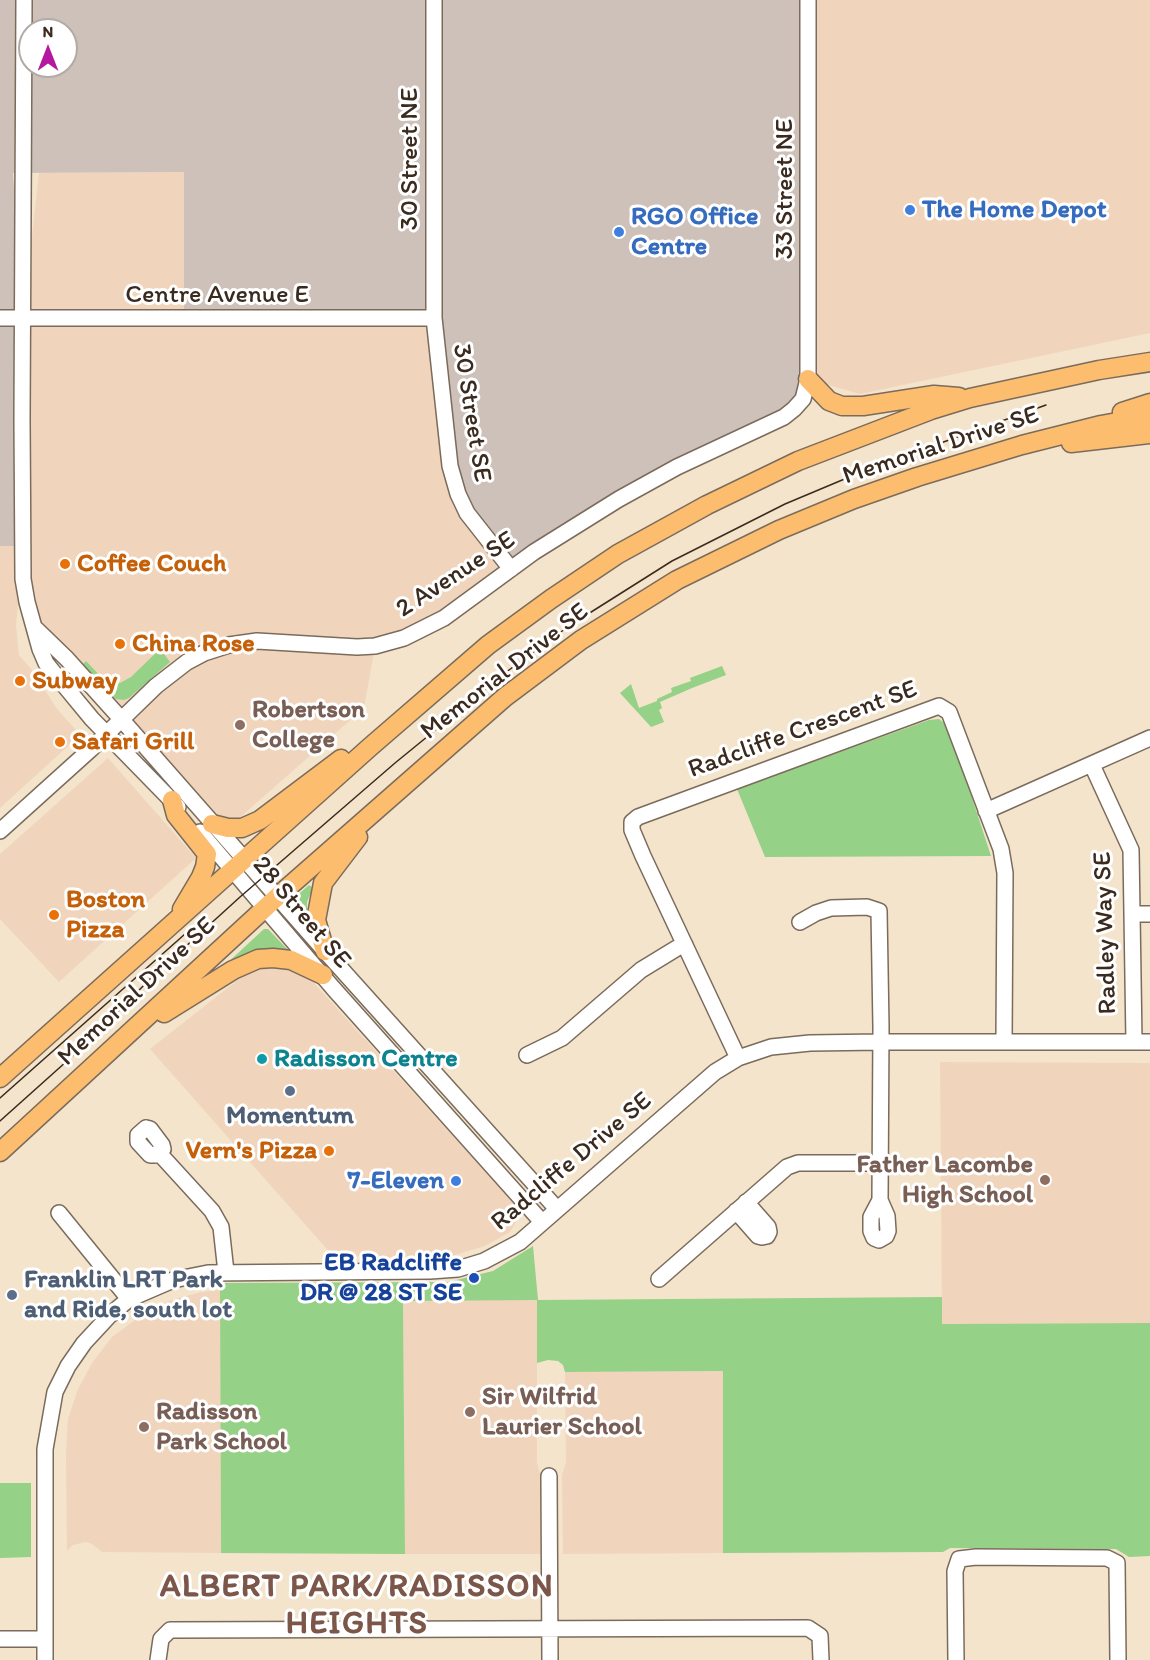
<!DOCTYPE html>
<html>
<head>
<meta charset="utf-8">
<style>
  body { margin:0 }
  #map { position:relative; width:1150px; height:1660px; overflow:hidden; background:#f3e4cb; font-family:Itim,sans-serif }
  canvas { display:block }
  .north { position:absolute; left:18px; top:18px; width:60px; height:60px; box-sizing:border-box; background:#fff; border:2px solid #b1aaa5; border-radius:50%; rotate:0deg; font-size:16px; font-weight:700; line-height:24px; text-align:center; color:#3b2a1e }
  .north::after { content:''; display:block; margin:auto; width:21px; height:27px; background:#b5179e; clip-path:polygon(50% 0,100% 100%,50% 72%,0 100%) }
</style>
</head>
<body>
<div id="map">
<canvas width="1150" height="1660"></canvas>
<div class="north">N</div>
</div>
<script>
const ctx = document.querySelector('canvas').getContext('2d');
ctx.lineJoin = 'round';
function paint(path, color) { ctx.fillStyle = color; ctx.fill(path, 'evenodd'); }
const toPath = rows => new Path2D(rows.map(r => 'M' + r).join(''));
function stroke(path, color, width, dash) { ctx.strokeStyle = color; ctx.lineWidth = width; ctx.lineCap = dash ? 'butt' : 'round'; ctx.setLineDash(dash || []); ctx.stroke(path); }
function label(font, color, halo, rows, align = 'center') {
  ctx.font = font + ' Itim,sans-serif'; ctx.lineWidth = 6; ctx.setLineDash([]); ctx.textBaseline = 'middle'; ctx.strokeStyle = halo; ctx.fillStyle = color; for (const [text, x, y, turn = 0] of rows) {
    ctx.save(); ctx.translate(x, y); ctx.rotate((+turn || 0) * Math.PI / 180); ctx.textAlign = isNaN(turn) ? turn : align; if (halo) ctx.strokeText(text, 0, 0); ctx.fillText(text, 0, 0); ctx.restore();
  }
}
paint(toPath([
  [809,0,1150,0,1150,333,860,394,808,379],
  [184,172,434,318,511,569,444,618,375,646,364,708,228,828,35,629,22,563,16,625,19,655,32,670,57,709,77,731,77,738,0,808,0,546,22,546,23,318,39,173],
  [108,758,196,858,59,982,0,919,0,854],
  [279,965,304,972,516,1206,519,1217,510,1232,485,1246,452,1256,425,1258,333,1256,150,1049,244,975,267,966],
  [940,1062,1150,1063,1150,1323,942,1324],
  [220,1290,221,1553,102,1552,92,1544,86,1542,73,1545,67,1551,66,1455,68,1419,78,1389,92,1363,112,1337,139,1317,171,1300,202,1292],
  [403,1300,537,1300,537,1462,540,1474,542,1554,405,1554],
  [723,1371,723,1553,563,1554,562,1475,566,1463,565,1372]
]), '#f0d5bc');
paint(toPath([
  [0,0,809,0,803,399,511,569,458,494,434,318,184,319,184,172,13,173,23,318,23,546,0,546],
  [30,30,66,30,66,66,30,66]
]), '#cec1b9');
paint(toPath([
  [160,649,170,662,129,698,124,700,116,699,108,693,82,665,86,661,105,681,109,678,120,683,131,677],
  [722,666,726,675,692,688,660,702,662,708,659,710,664,722,651,727,620,693,631,684,639,708,657,701,657,699,672,692,671,688,691,681,690,678],
  [939,719,949,727,991,856,765,857,737,789,929,720],
  [309,885,313,888,307,902,307,911,305,913,291,901],
  [264,929,268,929,289,951,223,967],
  [533,1246,538,1300,942,1297,942,1324,1150,1323,1150,1556,1129,1557,1116,1549,950,1548,943,1552,723,1553,723,1371,565,1372,563,1365,558,1361,548,1360,537,1363,537,1300,403,1301,405,1554,221,1553,220,1283,448,1282,493,1271],
  [0,1483,31,1483,31,1557,0,1558]
]), '#95d186');
const minor = toPath([
  [24,0,22,419,23,579,27,602,40,649,46,663,54,673,92,719,178,807],
  [434,0,434,318,450,466,458,494,467,513,511,569],
  [0,318,434,318],
  [36,629,67,659,122,720,325,951,557,1209],
  [1092,765,1131,850,1134,1042],
  [986,811,1150,738],
  [0,831,91,749,156,686,187,662,204,653,229,645,257,641,357,647,375,646,404,638,444,618,534,552,619,499,677,467,784,417,794,409,803,399,808,379,808,0],
  [200,832,333,988,542,1222],
  [1132,914,1150,914],
  [800,922,816,913,831,908,867,907,879,911,881,1027,880,1200,887,1216,888,1231,886,1236,879,1240,874,1238,871,1231,871,1217,880,1200],
  [527,1055,562,1038,641,970,677,948,685,945],
  [738,1058,643,856,632,830,632,822,638,817,939,706,949,712,1001,849,1005,873,1004,1042],
  [146,1128,150,1129,162,1145,163,1149,155,1155,150,1155,138,1142,138,1135,146,1128],
  [159,1153,212,1211,221,1227,226,1272],
  [736,1211,758,1236,762,1237,767,1236,769,1232,768,1227,746,1202],
  [59,1213,129,1299],
  [659,1279,787,1167,798,1163,880,1163],
  [549,1476,550,1660],
  [0,1639,44,1639],
  [45,1660,45,1449,55,1392,68,1366,84,1343,110,1315,129,1299,173,1280,208,1273,430,1271,458,1269,484,1261,520,1242,715,1072,738,1058,771,1047,810,1043,881,1042,1150,1042],
  [158,1660,161,1639,170,1630,808,1628,820,1636,821,1660],
  [956,1660,955,1571,959,1559,976,1557,1107,1558,1117,1563,1118,1660]
]);
const major = toPath([
  [808,379,829,401,842,406,863,406,934,395,959,397],
  [1122,412,1150,403],
  [1071,443,1150,434],
  [172,800,176,815,207,854,205,867,201,877,182,909],
  [212,824,228,828,242,828,260,820,341,759],
  [325,951,316,920,323,883,358,837],
  [164,1013,233,970,258,959,273,958,291,960,323,975],
  [0,1078,370,747,488,645,551,599,618,554,707,505,798,461,931,410,970,398,1099,370,1150,362],
  [0,1152,277,897,505,697,581,640,677,580,779,530,854,499,917,477,1022,445,1101,425,1150,416]
]);
stroke(minor, '#7b6b5b', 18);
stroke(major, '#7b6b5b', 21);
stroke(minor, '#fff', 15);
stroke(major, '#fcbd6f', 18);
stroke(toPath([
  [0,1098,185,934],
  [0,1121,86,1044,151,978,240,897,395,763,509,670,569,626,672,561,785,504,866,470,1046,405]
]), '#3b2a1e', 1.5);
for (const [x, y, r, color] of [
  [910,210,6,"#3f7fe0"],
  [619,232,6,"#3f7fe0"],
  [65,564,6,"#e8710a"],
  [120,644,6,"#e8710a"],
  [20,681,6,"#e8710a"],
  [240,725,6,"#8d6e63"],
  [60,742,6,"#e8710a"],
  [54,915,6,"#e8710a"],
  [262,1059,6,"#0f9aa8"],
  [290,1091,6,"#5c6f8a"],
  [329,1151,6,"#e8710a"],
  [1045,1180,6,"#8d6e63"],
  [456,1181,6,"#3f7fe0"],
  [474,1278,6,"#1a4fb4"],
  [12,1295,6,"#5c6f8a"],
  [470,1412,6,"#8d6e63"],
  [144,1427,6,"#8d6e63"]
]) { const dot = new Path2D(); dot.arc(x, y, r, 0, 2 * Math.PI); ctx.fillStyle = color; ctx.fill(dot); stroke(dot, '#fff', 2); }
label('26px', '#3b2a1e', '#fff', [
  ["30 Street NE",410,159,-90],
  ["33 Street NE",785,189,-90],
  ["Centre Avenue E",217,295],
  ["30 Street SE",471,413,81],
  ["Memorial Drive SE",941,446,-18],
  ["2 Avenue SE",456,575,-33],
  ["Memorial Drive SE",505,672,-38],
  ["Radcliffe Crescent SE",803,730,-20],
  ["28 Street SE",301,913,50],
  ["Radley Way SE",1106,933,-92],
  ["Memorial Drive SE",137,992,-43],
  ["Radcliffe Drive SE",572,1162,-40]
]);
label('bold 26px', '#366cbe', '#fff', [
  ["The Home Depot",922,210],
  ["RGO Office",631,217],
  ["Centre",631,247],
  ["7-Eleven",444,1181,"right"]
], 'left');
label('bold 26px', '#c56008', '#fff', [
  ["Coffee Couch",77,564],
  ["China Rose",132,644],
  ["Subway",32,681],
  ["Safari Grill",72,742],
  ["Boston",66,900],
  ["Pizza",66,930],
  ["Vern's Pizza",317,1151,"right"]
], 'left');
label('bold 26px', '#785e54', '#fff', [
  ["Robertson",252,710],
  ["College",252,740],
  ["Father Lacombe",1033,1165,"right"],
  ["High School",1033,1195,"right"],
  ["Sir Wilfrid",482,1397],
  ["Laurier School",482,1427],
  ["Radisson",156,1412],
  ["Park School",156,1442]
], 'left');
label('bold 26px', '#0d838f', '#fff', [
  ["Radisson Centre",274,1059]
], 'left');
label('bold 26px', '#4e5e75', '#fff', [
  ["Momentum",290,1116],
  ["Franklin LRT Park",24,1280,"left"],
  ["and Ride, south lot",24,1310,"left"]
]);
label('bold 26px', '#164399', '#fff', [
  ["EB Radcliffe",462,1263],
  ["DR @ 28 ST SE",462,1293]
], 'right');
ctx.letterSpacing = '1.5px';
label('bold 32px', '#7b5649', '#fff', [
  ["ALBERT PARK/RADISSON",357,1588],
  ["HEIGHTS",357,1625]
]);
ctx.letterSpacing = '0px';
</script>
</body>
</html>
